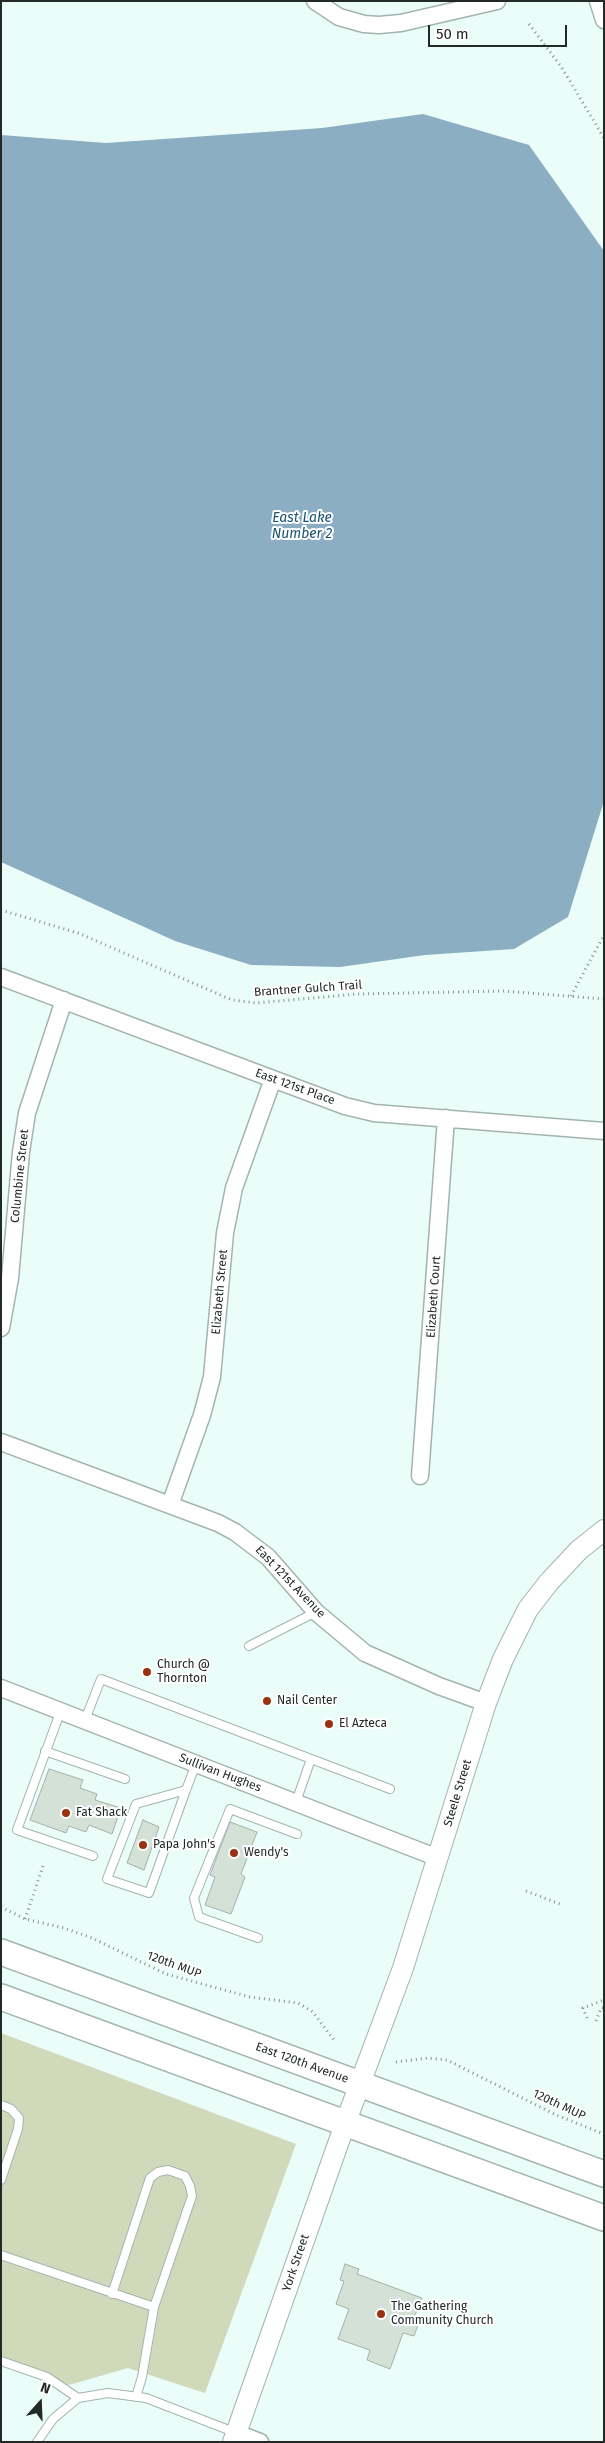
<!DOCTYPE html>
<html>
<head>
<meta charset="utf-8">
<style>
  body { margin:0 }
  #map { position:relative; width:605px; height:2443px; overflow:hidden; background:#eafdf8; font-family:"Fira Sans",sans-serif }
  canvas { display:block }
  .frame { position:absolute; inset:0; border:2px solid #222927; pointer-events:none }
  .north { position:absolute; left:15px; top:2378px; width:50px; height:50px; -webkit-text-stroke:4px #fff; paint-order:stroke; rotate:20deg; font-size:14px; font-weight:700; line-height:20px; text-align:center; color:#222927 }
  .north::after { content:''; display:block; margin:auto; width:18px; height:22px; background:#222927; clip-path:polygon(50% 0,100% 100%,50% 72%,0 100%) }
  .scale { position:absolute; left:428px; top:25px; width:139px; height:22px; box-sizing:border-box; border:2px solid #222927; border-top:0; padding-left:6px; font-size:15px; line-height:18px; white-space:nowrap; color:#222927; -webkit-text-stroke:4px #fff; paint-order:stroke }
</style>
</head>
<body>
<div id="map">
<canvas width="605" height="2443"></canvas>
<div class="frame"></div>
<div class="north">N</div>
<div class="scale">50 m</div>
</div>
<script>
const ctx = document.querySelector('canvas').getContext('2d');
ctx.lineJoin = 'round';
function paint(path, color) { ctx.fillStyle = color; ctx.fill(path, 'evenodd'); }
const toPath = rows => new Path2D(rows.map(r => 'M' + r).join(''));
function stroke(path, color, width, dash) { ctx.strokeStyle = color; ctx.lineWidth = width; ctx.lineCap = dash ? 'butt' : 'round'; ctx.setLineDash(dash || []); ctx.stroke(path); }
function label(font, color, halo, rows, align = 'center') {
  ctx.font = font + ' "Fira Sans",sans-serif'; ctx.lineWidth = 4; ctx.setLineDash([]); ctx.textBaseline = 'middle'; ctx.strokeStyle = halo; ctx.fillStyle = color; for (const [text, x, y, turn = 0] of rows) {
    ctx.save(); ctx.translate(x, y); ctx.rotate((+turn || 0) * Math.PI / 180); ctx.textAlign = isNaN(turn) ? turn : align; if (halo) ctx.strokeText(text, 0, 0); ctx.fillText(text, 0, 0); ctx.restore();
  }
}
paint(toPath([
  [1,2033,296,2144,205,2393,128,2368,69,2385,1,2363]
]), '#d0daba');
paint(toPath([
  [423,114,529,145,604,251,604,801,568,917,514,949,425,955,340,967,251,965,175,941,1,862,1,135,106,143,322,128]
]), '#8caec3');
const building = toPath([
  [49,1769,83,1780,80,1788,97,1794,95,1800,121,1808,112,1834,89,1825,86,1832,69,1826,66,1833,30,1820,49,1769],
  [143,1820,159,1827,144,1870,127,1863,143,1820],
  [230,1822,257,1832,241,1874,245,1877,231,1914,205,1905,215,1877,210,1875,230,1822],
  [345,2264,359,2269,357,2274,422,2298,413,2320,419,2322,414,2336,403,2333,390,2369,367,2360,370,2350,338,2339,349,2309,336,2304,344,2281,340,2280,345,2264]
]);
paint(building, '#d4e1d6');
stroke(building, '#a5b1a7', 1);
const service = toPath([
  [249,1646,316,1612],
  [61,1710,17,1830,93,1856],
  [85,1720,101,1679,390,1789],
  [45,1751,125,1779],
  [186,1790,136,1804,107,1879,149,1893,186,1790,196,1764],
  [296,1802,311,1759],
  [258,1938,199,1917,194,1898,230,1809,297,1834],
  [1,2105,11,2109,19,2118,18,2129,1,2180],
  [1,2255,154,2307],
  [112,2294,150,2178,158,2172,168,2170,185,2176,190,2186,192,2196,154,2307,142,2377,136,2397],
  [1,2361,47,2377,78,2398],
  [37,2442,53,2419,78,2398,108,2393,146,2398,234,2432]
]);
const minor = toPath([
  [315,1,339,17,364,24,379,25,401,23,497,1],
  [598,1,604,20],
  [1,977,345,1106,374,1113,604,1131],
  [1,1328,10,1278,21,1152,27,1113,64,1000],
  [1,1442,218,1523,235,1532,268,1557,316,1612,365,1653,439,1686,486,1703],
  [420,1476,446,1118],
  [170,1505,202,1415,212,1377,225,1233,234,1188,273,1079],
  [1,1688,438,1858],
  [236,2433,260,2442]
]);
const tertiary = toPath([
  [233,2442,345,2124,403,1968,486,1703,503,1659,528,1609,549,1582,579,1550,604,1530]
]);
const primary = toPath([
  [1,1952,604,2174],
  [1,1997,604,2218]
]);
stroke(service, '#a3b4af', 10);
stroke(minor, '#a3b4af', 19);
stroke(tertiary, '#a3b4af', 22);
stroke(primary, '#a3b4af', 28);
stroke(toPath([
  [529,24,562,68,604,138],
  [1,910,78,933,232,1000,256,1003,358,994,504,991,604,999],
  [571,996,604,935],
  [526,1891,560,1904],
  [1,1907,25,1919,64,1928,92,1938,166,1974,250,1997,298,2003,313,2012,334,2040],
  [25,1919,43,1866],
  [587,2018,583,2008,604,2000],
  [596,2021,601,2008,604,2008],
  [396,2062,428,2058,447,2060,556,2115,604,2134]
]), '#85928e', 3, [1, 4]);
stroke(service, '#fff', 8);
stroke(minor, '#fff', 16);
stroke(tertiary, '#fff', 20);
stroke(primary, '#fff', 25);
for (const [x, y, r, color] of [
  [147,1672,5,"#993211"],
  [267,1701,5,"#993211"],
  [329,1724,5,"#993211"],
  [66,1813,5,"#993211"],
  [143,1845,5,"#993211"],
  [234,1853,5,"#993211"],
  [381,2314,5,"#993211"]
]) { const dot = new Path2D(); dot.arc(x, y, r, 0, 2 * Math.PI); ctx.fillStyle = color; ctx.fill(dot); stroke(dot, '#fff', 2); }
label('12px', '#222927', '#fff', [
  ["Brantner Gulch Trail",308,989,-4],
  ["East 121st Place",295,1087,20],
  ["Columbine Street",20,1176,-84],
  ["Elizabeth Street",220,1292,-85],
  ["Elizabeth Court",434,1297,-86],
  ["East 121st Avenue",290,1582,46],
  ["Sullivan Hughes",220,1773,21],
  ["Steele Street",458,1793,-73],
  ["120th MUP",174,1965,20],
  ["East 120th Avenue",302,2063,20],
  ["120th MUP",559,2105,25],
  ["York Street",296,2263,-71]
]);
label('12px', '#222927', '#fff', [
  ["Church @",157,1665],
  ["Thornton",157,1679],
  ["Nail Center",277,1701],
  ["El Azteca",339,1724],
  ["Fat Shack",76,1813],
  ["Papa John's",153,1845],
  ["Wendy's",244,1853],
  ["The Gathering",391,2307],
  ["Community Church",391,2321]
], 'left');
label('italic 14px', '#175371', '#fff', [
  ["East Lake",302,518],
  ["Number 2",302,534]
]);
</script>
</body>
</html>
